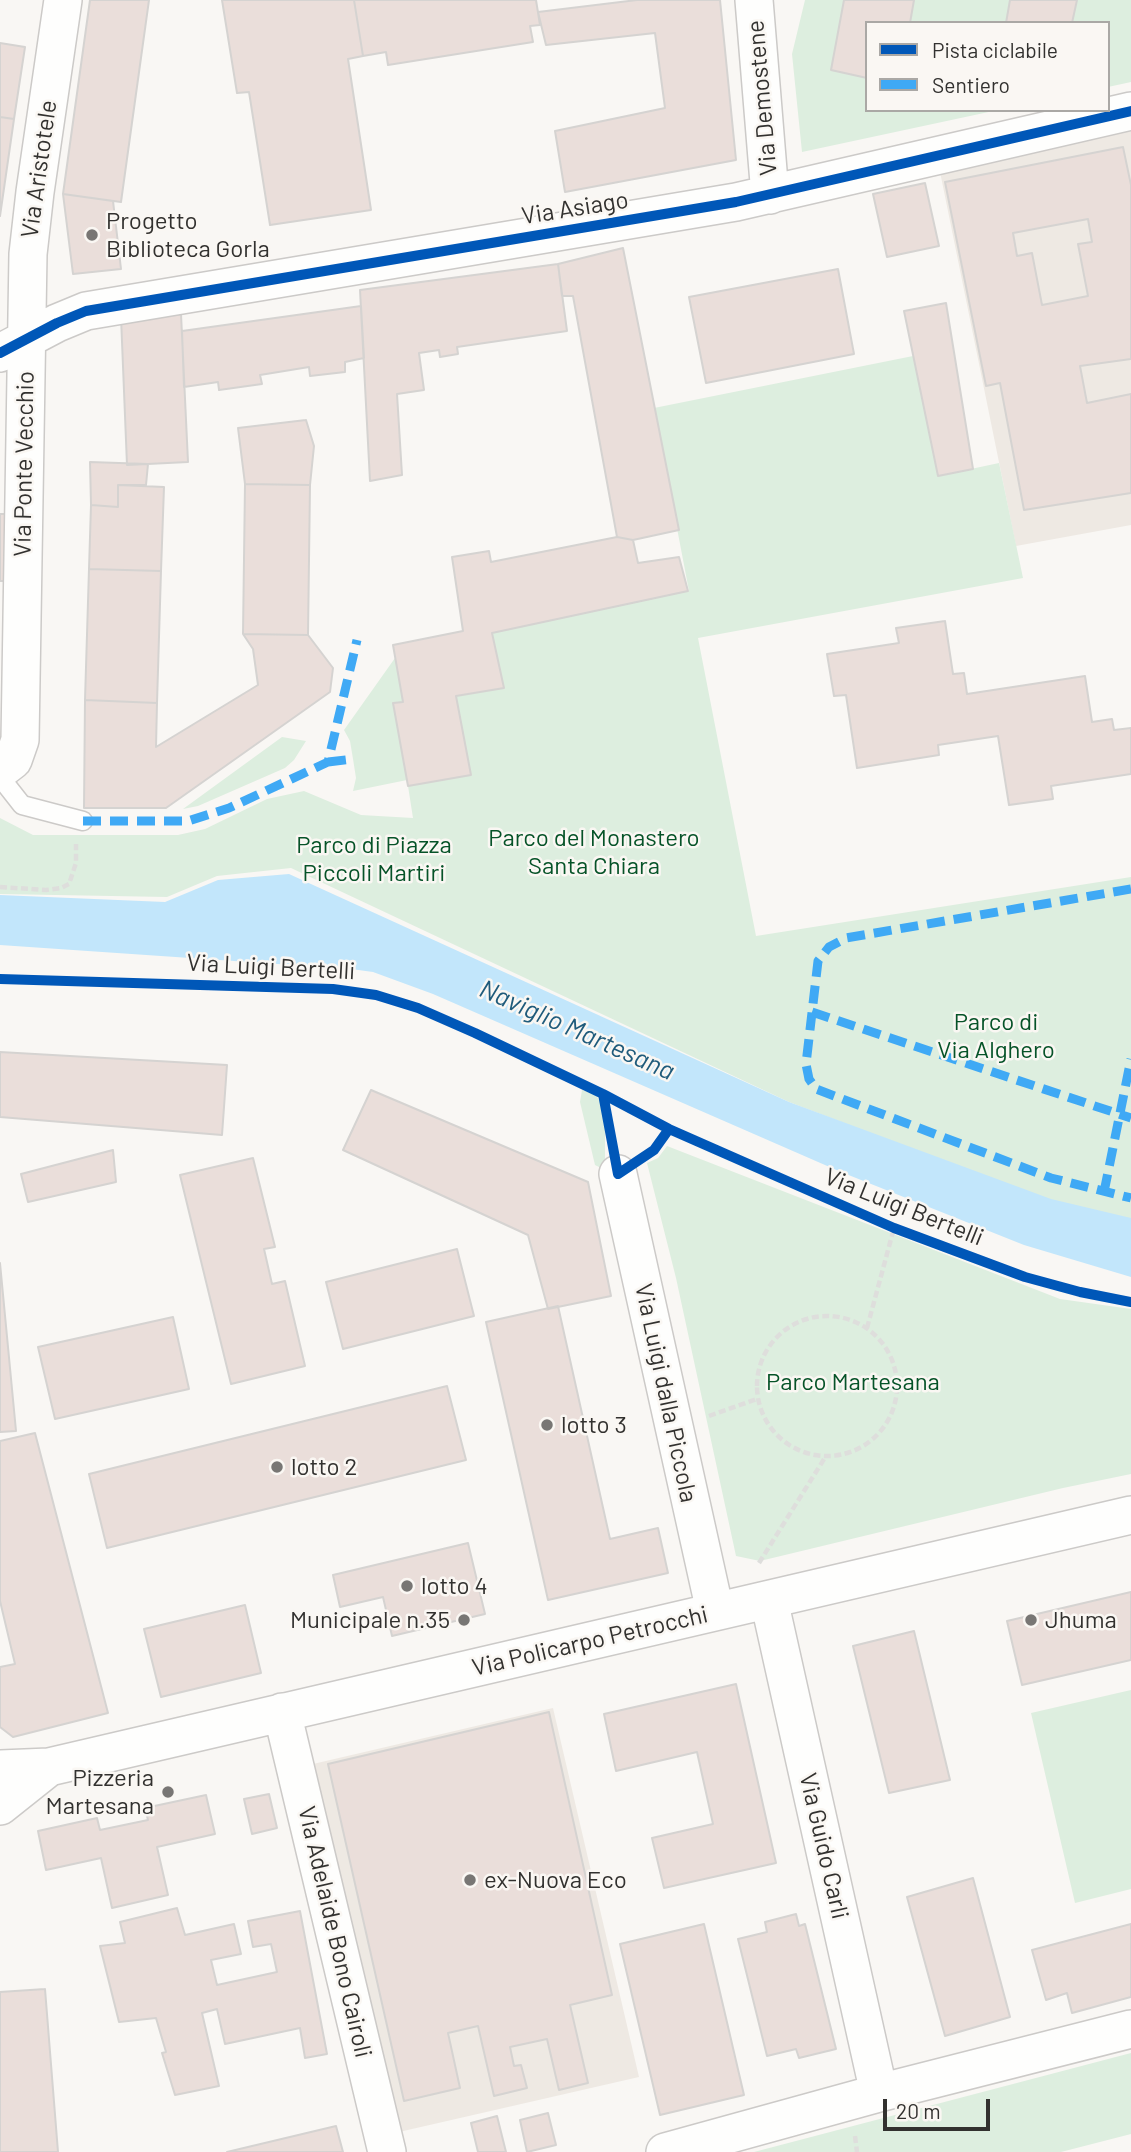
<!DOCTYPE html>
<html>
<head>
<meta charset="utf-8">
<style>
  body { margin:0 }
  #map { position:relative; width:1131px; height:2152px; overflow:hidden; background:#f9f7f4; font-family:Barlow,sans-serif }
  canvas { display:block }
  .legend { position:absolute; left:865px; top:21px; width:245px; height:91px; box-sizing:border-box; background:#faf7f3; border:2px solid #aaa8a5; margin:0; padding:9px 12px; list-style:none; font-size:21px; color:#32312f }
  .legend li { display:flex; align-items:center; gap:14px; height:35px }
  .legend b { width:35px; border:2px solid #aaa8a5 }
  .scale { position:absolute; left:883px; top:2099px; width:107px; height:32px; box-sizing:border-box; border:4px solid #32312f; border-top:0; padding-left:9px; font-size:21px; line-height:24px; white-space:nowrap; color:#32312f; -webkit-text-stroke:5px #faf7f3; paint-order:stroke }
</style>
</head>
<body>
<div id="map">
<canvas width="1131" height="2152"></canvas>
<ul class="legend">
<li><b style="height:9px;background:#0057b8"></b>Pista ciclabile</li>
<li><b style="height:9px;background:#3fa9f5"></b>Sentiero</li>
</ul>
<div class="scale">20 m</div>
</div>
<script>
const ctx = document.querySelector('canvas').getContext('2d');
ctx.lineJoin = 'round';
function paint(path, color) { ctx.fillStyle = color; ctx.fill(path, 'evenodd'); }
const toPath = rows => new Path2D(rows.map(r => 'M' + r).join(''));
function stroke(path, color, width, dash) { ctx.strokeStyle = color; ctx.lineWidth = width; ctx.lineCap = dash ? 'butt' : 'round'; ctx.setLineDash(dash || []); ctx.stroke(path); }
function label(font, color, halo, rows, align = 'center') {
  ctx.font = font + ' Barlow,sans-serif'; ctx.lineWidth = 5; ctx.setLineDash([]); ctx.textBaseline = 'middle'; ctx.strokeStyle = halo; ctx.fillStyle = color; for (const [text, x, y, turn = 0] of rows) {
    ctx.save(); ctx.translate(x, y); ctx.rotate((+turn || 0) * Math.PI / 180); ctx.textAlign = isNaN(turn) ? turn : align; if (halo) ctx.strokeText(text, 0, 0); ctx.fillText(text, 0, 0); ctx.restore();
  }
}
paint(toPath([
  [1131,111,1131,525,1016,546,937,157],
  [553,1708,639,2077,399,2132,313,1764]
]), '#eee9e3');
paint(toPath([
  [805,0,844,0,832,70,867,78,867,110,998,110,802,152,792,54],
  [914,0,1010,0,1006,23,910,23],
  [1077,0,1131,0,1131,82,1108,87,1108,23,1072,23],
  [913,356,938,476,999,463,1023,578,698,638,756,936,1131,877,1131,1222,1069,1209,789,1102,291,868,217,876,167,897,0,894,0,818,33,835,178,835,205,829,267,799,304,791,361,815,413,818,408,786,471,775,456,696,504,688,492,633,689,591,654,408],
  [395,658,403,702,393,704,407,780,353,791,356,778,353,759,350,741,344,730],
  [282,737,306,741,294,760,285,768,198,806,183,809],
  [582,1090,595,1093,602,1105,605,1119,605,1164,601,1168,595,1165,580,1102],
  [667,1146,1060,1299,1131,1309,1131,1474,1063,1488,760,1561,736,1556,676,1278,647,1163,658,1158],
  [1131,1690,1131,1889,1075,1903,1031,1713],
  [1131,2053,1131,2134,1061,2152,754,2152]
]), '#ddeedf');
paint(toPath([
  [289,874,789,1102,1051,1199,1131,1218,1131,1277,1024,1245,841,1172,433,994,373,972,351,969,0,945,0,895,165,902,218,880]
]), '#c2e6fb');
const building = toPath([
  [90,0,149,0,121,202,63,194,90,0],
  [222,0,354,0,363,56,348,59,371,210,270,225,249,92,237,93,222,0],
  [354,0,536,0,540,25,530,26,533,42,388,65,386,52,363,56,354,0],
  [637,0,720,0,736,160,565,192,555,131,665,108,655,33,546,45,538,12,637,0],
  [844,0,914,0,910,23,867,23,867,78,831,70,844,0],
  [1010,0,1077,0,1072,23,1006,23,1010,0],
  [0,43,25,47,14,119,0,117,0,43],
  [0,117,14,119,0,216,0,117],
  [1123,147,1131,185,1131,359,1080,366,1087,403,1131,394,1131,493,1024,510,1000,383,986,386,945,182,1123,147],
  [1088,219,1092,242,1078,244,1088,296,1042,305,1032,253,1017,256,1013,233,1088,219],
  [925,183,939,246,887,257,873,194,925,183],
  [63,194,113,201,121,269,73,274,63,194],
  [623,248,679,530,633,540,617,537,573,296,562,296,558,264,623,248],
  [558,264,567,331,457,347,458,354,440,357,439,350,419,353,424,390,397,394,402,475,370,481,360,290,558,264],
  [838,269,854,354,706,383,689,297,838,269],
  [946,303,973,469,938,476,904,311,946,303],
  [361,306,364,358,345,362,345,372,310,376,309,367,260,375,262,384,219,390,218,382,184,387,182,331,361,306],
  [181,314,188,462,127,465,121,317,181,314],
  [306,420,314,446,310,485,245,484,238,428,306,420],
  [90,462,148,464,146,485,118,485,118,507,91,505,90,462],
  [245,484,310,485,308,635,243,634,245,484],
  [118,485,164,487,161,571,89,569,91,505,118,507,118,485],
  [0,514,6,514,4,581,0,581,0,514],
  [617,537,633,540,638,563,679,557,688,591,492,633,504,688,456,696,471,775,408,786,393,703,403,702,393,645,463,631,452,557,489,551,491,562,617,537],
  [89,569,161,571,157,703,85,700,89,569],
  [945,621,953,674,964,673,967,694,1085,676,1092,722,1112,719,1114,730,1131,728,1131,774,1051,786,1053,799,1009,805,998,736,938,745,939,755,857,768,846,695,834,696,827,654,899,643,896,628,945,621],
  [243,634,308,635,333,668,330,692,166,808,84,808,85,700,157,703,156,747,258,685,253,649,243,634],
  [0,1052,227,1065,222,1135,0,1117,0,1052],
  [371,1090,588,1182,611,1296,548,1309,528,1235,343,1150,371,1090],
  [113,1150,116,1182,28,1202,21,1174,113,1150],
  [253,1158,275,1247,264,1249,272,1284,285,1281,305,1366,231,1384,180,1175,253,1158],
  [457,1249,474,1316,343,1349,326,1282,457,1249],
  [0,1263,16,1431,0,1432,0,1263],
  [558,1306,610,1539,658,1528,668,1573,548,1600,486,1322,558,1306],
  [173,1317,189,1389,55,1419,38,1347,173,1317],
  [447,1386,466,1460,107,1548,89,1474,447,1386],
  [35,1433,108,1713,13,1737,0,1727,0,1667,15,1664,0,1601,0,1441,35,1433],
  [468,1543,485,1614,392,1636,383,1597,340,1607,333,1575,468,1543],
  [1131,1592,1131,1660,1022,1685,1007,1621,1131,1592],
  [245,1605,261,1673,161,1697,144,1629,245,1605],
  [914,1631,950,1780,889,1793,853,1646,914,1631],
  [736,1684,776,1863,664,1888,652,1838,713,1824,697,1752,616,1771,604,1714,736,1684],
  [549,1712,612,1995,570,2005,588,2083,559,2090,547,2039,510,2047,514,2066,521,2065,527,2088,494,2096,478,2026,448,2033,460,2088,404,2101,328,1764,549,1712],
  [269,1794,277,1828,252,1834,244,1799,269,1794],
  [206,1795,215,1834,157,1847,168,1895,112,1908,101,1858,46,1870,38,1831,97,1818,100,1830,148,1820,145,1808,206,1795],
  [973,1878,1010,2017,945,2036,907,1897,973,1878],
  [177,1908,185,1935,234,1924,241,1954,211,1960,217,1985,277,1972,271,1944,253,1947,248,1921,300,1911,327,2054,305,2058,300,2028,225,2044,217,2009,202,2013,219,2086,175,2095,162,2053,166,2052,156,2018,119,2022,100,1946,125,1943,120,1922,177,1908],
  [796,1914,799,1926,805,1924,836,2049,799,2058,796,2049,767,2056,738,1939,767,1932,765,1922,796,1914],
  [704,1924,744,2095,660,2115,620,1944,704,1924],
  [1131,1924,1131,1997,1072,2013,1067,1993,1046,2000,1032,1950,1131,1924],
  [45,1989,58,2152,0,2152,0,1992,45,1989],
  [548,2113,556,2145,527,2152,520,2120,548,2113],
  [497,2116,506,2152,478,2152,471,2123,497,2116],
  [336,2126,343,2152,227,2152,336,2126]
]);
paint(building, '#eadeda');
stroke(building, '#d5d3d1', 2);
const lane = toPath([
  [0,777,22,805,83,821]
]);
const street = toPath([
  [754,0,770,195],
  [0,353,57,323,86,311,736,202,1131,111],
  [0,770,13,760,20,740,28,254,35,192,63,0],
  [618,1174,715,1611],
  [769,1600,879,2093],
  [282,1712,387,2152],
  [0,1769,49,1767,1131,1515],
  [0,1806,49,1767],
  [665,2152,879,2093,1131,2029]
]);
stroke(lane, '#cccac8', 21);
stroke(street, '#cccac8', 40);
stroke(toPath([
  [0,887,46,890,61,888,69,884,76,863,76,844],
  '757 1386a70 70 0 1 1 140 0a70 70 0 1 1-140 0Z',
  [867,1328,894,1228],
  [709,1416,757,1399],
  [759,1563,826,1456],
  [855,2136,857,2152]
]), '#dededc', 4.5, [7, 3.5]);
stroke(lane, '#fefefd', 18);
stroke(street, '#fefefd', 37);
stroke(toPath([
  [328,762,353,759],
  [83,821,188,821,229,808,328,762,357,640],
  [1131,889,846,938,829,947,818,961,806,1064,809,1079,816,1089,1051,1178,1131,1198],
  [812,1012,1131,1118],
  [1104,1192,1131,1059]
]), '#3fa9f5', 9, [18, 9]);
stroke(toPath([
  [0,353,57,323,86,311,736,202,1131,111],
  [0,979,333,989,376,995,418,1008,475,1033,603,1094,669,1129,894,1228,1025,1277,1080,1292,1131,1302],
  [603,1094,618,1174,654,1150,669,1129]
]), '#0057b8', 10);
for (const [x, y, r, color] of [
  [92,235,7,"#787674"],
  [547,1425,7,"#787674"],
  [277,1467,7,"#787674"],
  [407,1586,7,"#787674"],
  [464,1620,7,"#787674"],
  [1031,1620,7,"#787674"],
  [168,1792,7,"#787674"],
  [470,1880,7,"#787674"]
]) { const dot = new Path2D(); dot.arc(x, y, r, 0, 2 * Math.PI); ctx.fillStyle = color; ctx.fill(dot); stroke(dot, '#faf7f3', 2.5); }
label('24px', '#32312f', '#faf7f3', [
  ["Via Demostene",762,98,-95],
  ["Via Aristotele",39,169,-82],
  ["Via Asiago",575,208,-9],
  ["Via Ponte Vecchio",24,464,-89],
  ["Via Luigi Bertelli",271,967,3],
  ["Via Luigi Bertelli",904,1207,22],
  ["Via Luigi dalla Piccola",666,1393,78],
  ["Via Policarpo Petrocchi",590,1641,-13],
  ["Via Guido Carli",824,1846,77],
  ["Via Adelaide Bono Cairoli",335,1932,77]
]);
label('24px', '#32312f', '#faf7f3', [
  ["Progetto",106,221],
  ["Biblioteca Gorla",106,249],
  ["lotto 3",561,1425],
  ["lotto 2",291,1467],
  ["lotto 4",421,1586],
  ["Municipale n.35",450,1620,"right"],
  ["Jhuma",1045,1620],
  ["Pizzeria",154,1778,"right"],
  ["Martesana",154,1806,"right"],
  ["ex-Nuova Eco",484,1880]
], 'left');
label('24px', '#065328', '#faf7f3', [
  ["Parco del Monastero",594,838],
  ["Santa Chiara",594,866],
  ["Parco di Piazza",374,845],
  ["Piccoli Martiri",374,873],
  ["Parco di",996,1022],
  ["Via Alghero",996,1050],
  ["Parco Martesana",853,1382]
]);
label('italic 26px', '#1f5b7b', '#faf7f3', [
  ["Naviglio Martesana",577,1030,24]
]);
</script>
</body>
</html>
